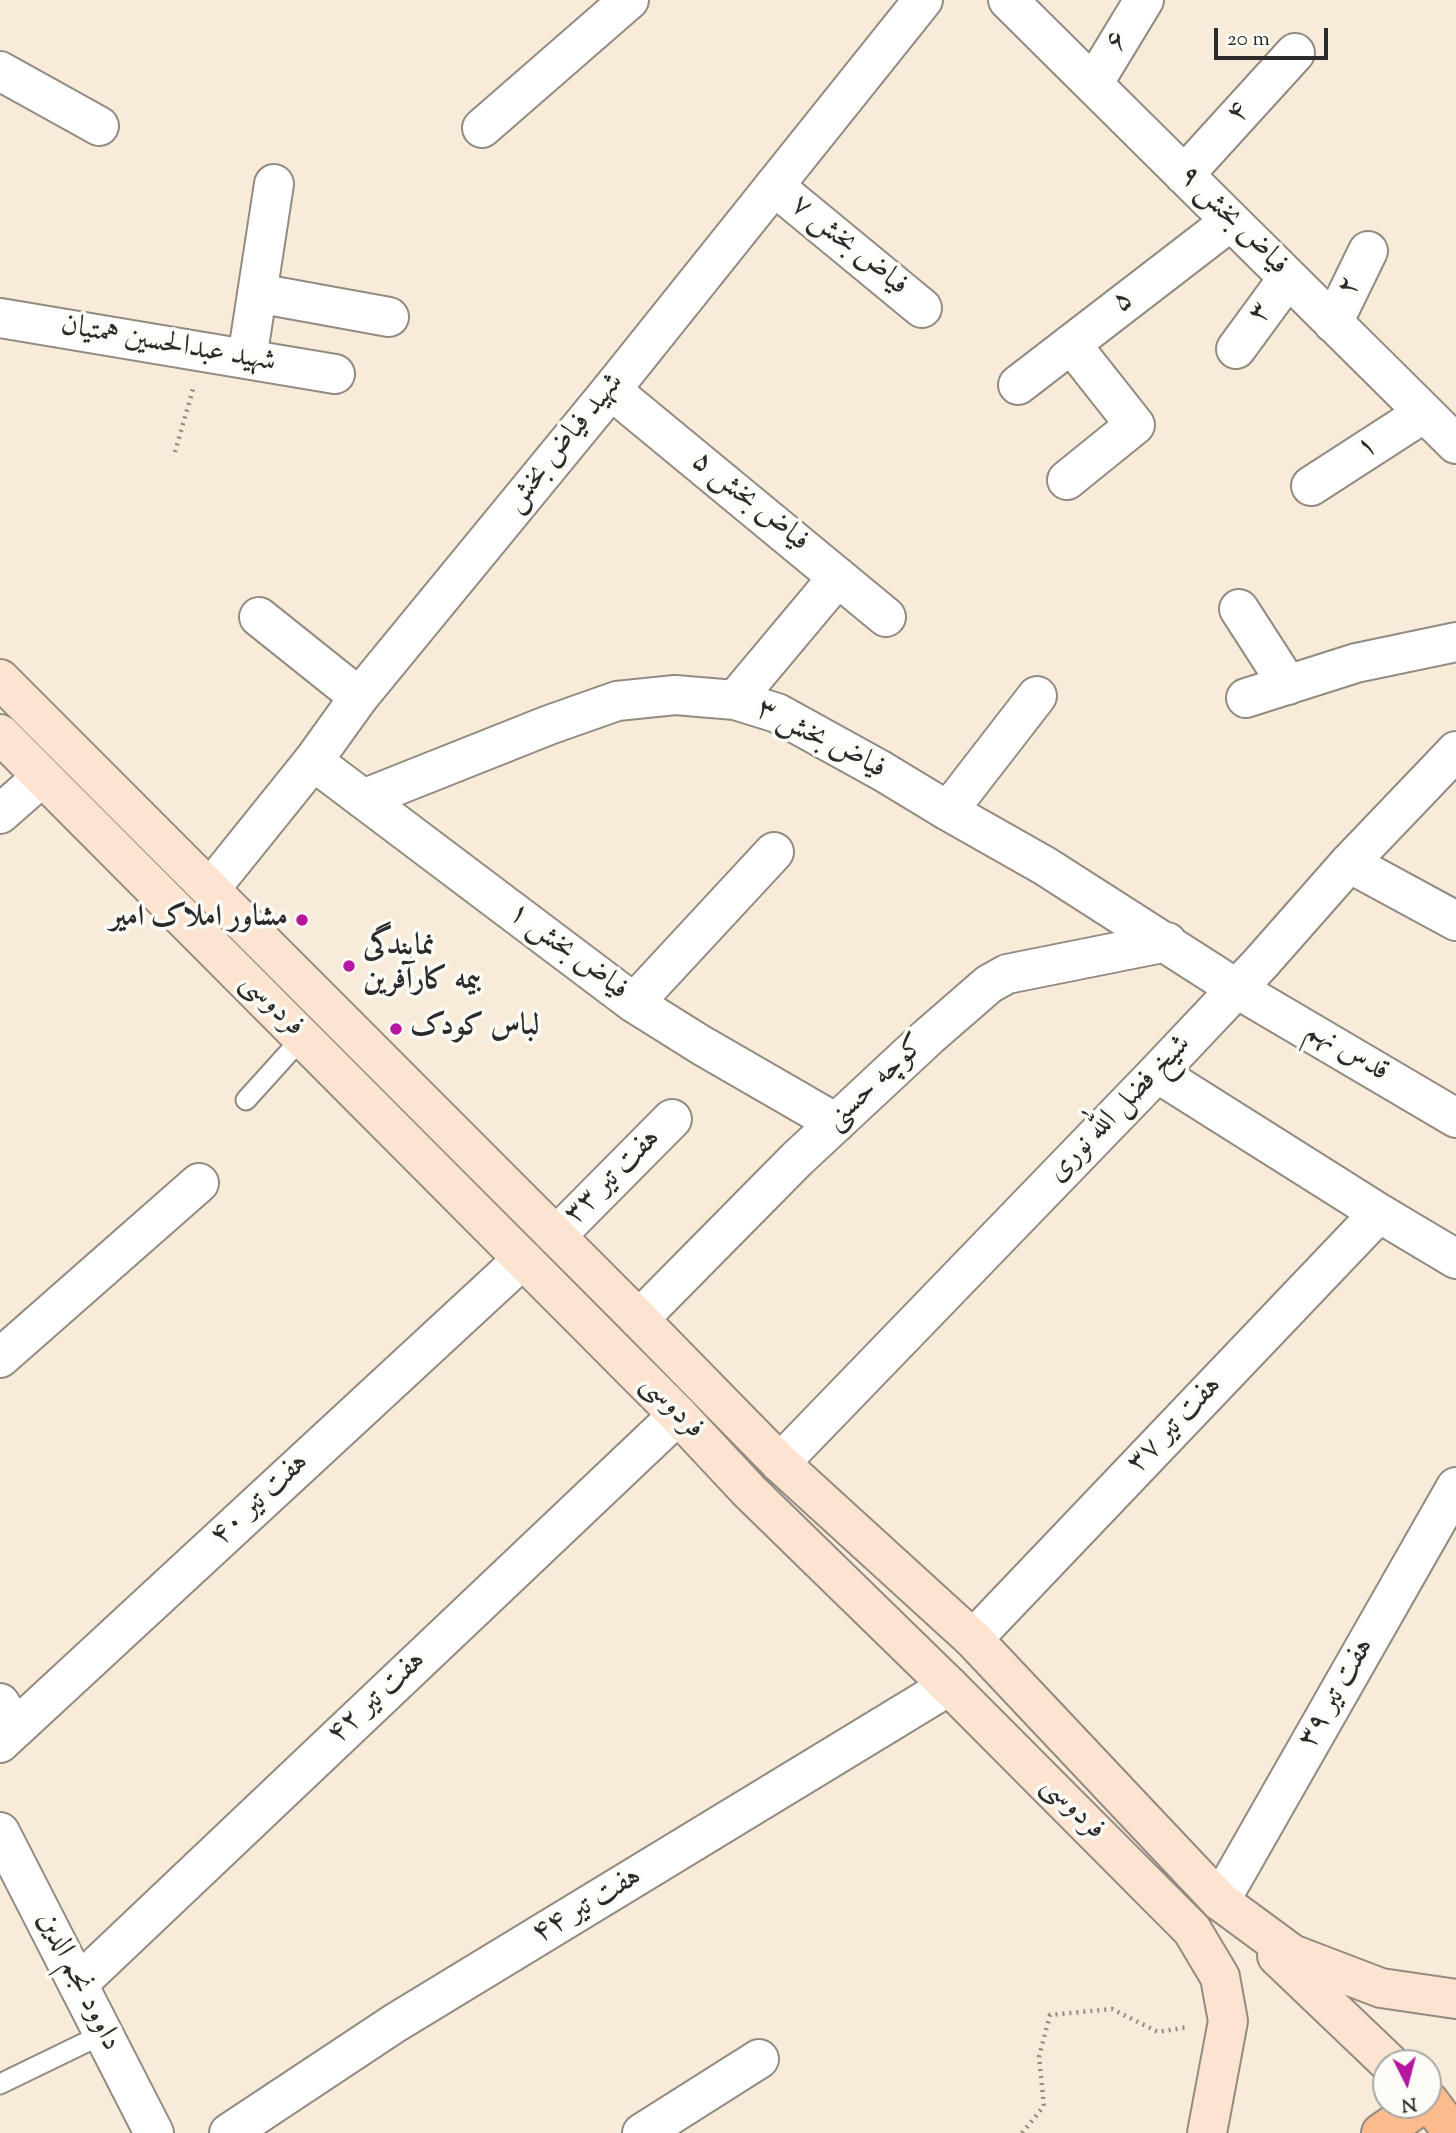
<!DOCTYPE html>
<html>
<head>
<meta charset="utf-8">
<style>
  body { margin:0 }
  #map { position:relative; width:1456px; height:2133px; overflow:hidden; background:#f9ebd9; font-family:"Sorts Mill Goudy",serif }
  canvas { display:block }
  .north { position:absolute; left:1372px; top:2049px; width:70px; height:70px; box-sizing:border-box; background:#fdfcf7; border:2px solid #a9a8a5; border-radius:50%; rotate:174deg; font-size:19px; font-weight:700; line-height:28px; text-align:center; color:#2b2b2b }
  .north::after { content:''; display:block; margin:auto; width:24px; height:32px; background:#b5179e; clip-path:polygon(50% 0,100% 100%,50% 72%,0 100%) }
  .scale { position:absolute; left:1214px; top:28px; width:114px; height:32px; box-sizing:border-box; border:4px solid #2b2b2b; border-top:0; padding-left:9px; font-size:21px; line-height:24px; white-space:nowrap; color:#2b2b2b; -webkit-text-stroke:5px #fdfcf7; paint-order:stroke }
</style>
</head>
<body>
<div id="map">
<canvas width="1456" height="2133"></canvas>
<div class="north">N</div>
<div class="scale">20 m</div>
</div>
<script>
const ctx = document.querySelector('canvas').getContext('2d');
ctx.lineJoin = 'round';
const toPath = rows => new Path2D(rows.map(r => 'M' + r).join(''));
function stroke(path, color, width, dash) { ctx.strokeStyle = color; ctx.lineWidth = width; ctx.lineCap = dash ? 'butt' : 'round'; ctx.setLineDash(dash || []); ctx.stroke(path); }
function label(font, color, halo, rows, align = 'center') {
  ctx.font = font + ' "Sorts Mill Goudy",Amiri,serif'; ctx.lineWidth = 7; ctx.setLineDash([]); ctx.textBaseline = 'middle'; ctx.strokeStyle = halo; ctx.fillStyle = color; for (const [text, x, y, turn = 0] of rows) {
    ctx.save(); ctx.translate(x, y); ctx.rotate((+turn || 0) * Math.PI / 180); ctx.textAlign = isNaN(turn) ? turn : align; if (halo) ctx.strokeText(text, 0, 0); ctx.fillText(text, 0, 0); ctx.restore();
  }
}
const service = toPath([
  [246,1100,302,1038],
  [0,2084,103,2034]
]);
const minor = toPath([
  [1008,0,1456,444],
  [0,71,99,126],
  [1093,84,1144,0],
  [482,128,629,0],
  [1184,175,1295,53],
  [774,186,922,308],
  [257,293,389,317],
  [0,318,335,374],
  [1333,323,1368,251],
  [1236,349,1288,278],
  [247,359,274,184],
  [1018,385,1231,221],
  [611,390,886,617],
  [1067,480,1135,425,1071,344],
  [1311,486,1424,413],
  [1239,609,1288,685],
  [259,617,359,697],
  [1246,698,1356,663,1456,642],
  [735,700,838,577],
  [313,761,634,1003,701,1045,836,1123],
  [363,799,549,725,617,701,675,695,735,700,777,713,882,771,948,811,1045,866,1237,989,1456,1118],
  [948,811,1037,696],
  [0,814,42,777],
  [1349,863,1456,921],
  [634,1003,774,852],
  [1157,1073,1379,1213,1456,1259],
  [556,1236,672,1119],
  [639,1319,797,1159,928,1037,989,984,1007,974,1167,942],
  [0,1358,199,1183],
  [973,1639,1379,1213],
  [16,1728,523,1259],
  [1220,1901,1456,1487],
  [78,1984,678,1415],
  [229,2133,395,2023,949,1686],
  [642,2133,759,2059]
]);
const tertiary = toPath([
  [210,889,313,761,359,697,611,390,923,0],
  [780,1463,1157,1073,1260,964,1349,863,1456,751],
  [0,1703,16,1728,0,1743],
  [0,1832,154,2133]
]);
const secondary = toPath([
  [0,679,639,1319,780,1463,973,1639,1220,1901,1292,1954,1381,1988,1456,1999],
  [0,734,678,1415,749,1491,949,1686,1192,1930,1220,1977,1228,2021,1207,2133],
  [1277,1956,1389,2063]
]);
const primary = toPath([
  [1428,2100,1453,2133],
  [1381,2133,1421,2105]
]);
stroke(service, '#928b82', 23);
stroke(minor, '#928b82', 42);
stroke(tertiary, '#928b82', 42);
stroke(secondary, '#928b82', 42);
stroke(primary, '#928b82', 42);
stroke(toPath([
  [175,452,193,389],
  [1022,2133,1044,2106,1039,2057,1050,2015,1112,2009,1158,2032,1189,2027]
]), '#928b82', 4.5, [2, 5]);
stroke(service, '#fff', 19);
stroke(minor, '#fff', 38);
stroke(tertiary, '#fff', 38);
stroke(secondary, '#fde4d1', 38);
stroke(primary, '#fbbb8d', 38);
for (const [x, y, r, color] of [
  [302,920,7,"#b5179e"],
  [349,966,7,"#b5179e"],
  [396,1029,7,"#b5179e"]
]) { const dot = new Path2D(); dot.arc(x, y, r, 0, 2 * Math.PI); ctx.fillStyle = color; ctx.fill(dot); stroke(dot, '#fdfcf7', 2.5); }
label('30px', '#2b2b2b', '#fdfcf7', [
  ["۶",1119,42,-58],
  ["۴",1240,114,-48],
  ["فیاض بخش ۹",1232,222,45],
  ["فیاض بخش ۷",848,247,39],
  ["۲",1351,287,-64],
  ["۵",1124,303,-38],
  ["۳",1262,314,-53],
  ["شهید عبدالحسین همتیان",168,346,10],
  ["شهید فیاض بخش",566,444,-51],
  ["۱",1368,449,-33],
  ["فیاض بخش ۵",749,503,39],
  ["فیاض بخش ۳",820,741,27],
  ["فیاض بخش ۱",567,953,37],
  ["فردوسی",271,1006,45],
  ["قدس نهم",1346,1053,31],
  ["کوچه حسنی",877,1084,-43],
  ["شیخ فضل الله نوری",1121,1110,-46],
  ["هفت تیر ۳۳",614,1178,-45],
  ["فردوسی",671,1408,46],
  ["هفت تیر ۳۷",1176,1426,-46],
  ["هفت تیر ۴۰",261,1501,-43],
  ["هفت تیر ۳۹",1338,1694,-60],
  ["هفت تیر ۴۲",378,1699,-43],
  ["فردوسی",1072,1809,45],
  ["هفت تیر ۴۴",588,1907,-31],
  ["داوود نجم الدین",77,1982,63]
]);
label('bold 30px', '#2b2b2b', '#fdfcf7', [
  ["مشاور املاک امیر",288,920,"right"],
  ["نمایندگی",363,949],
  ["بیمه کارآفرین",363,983],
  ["لباس کودک",410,1029]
], 'left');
</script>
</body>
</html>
